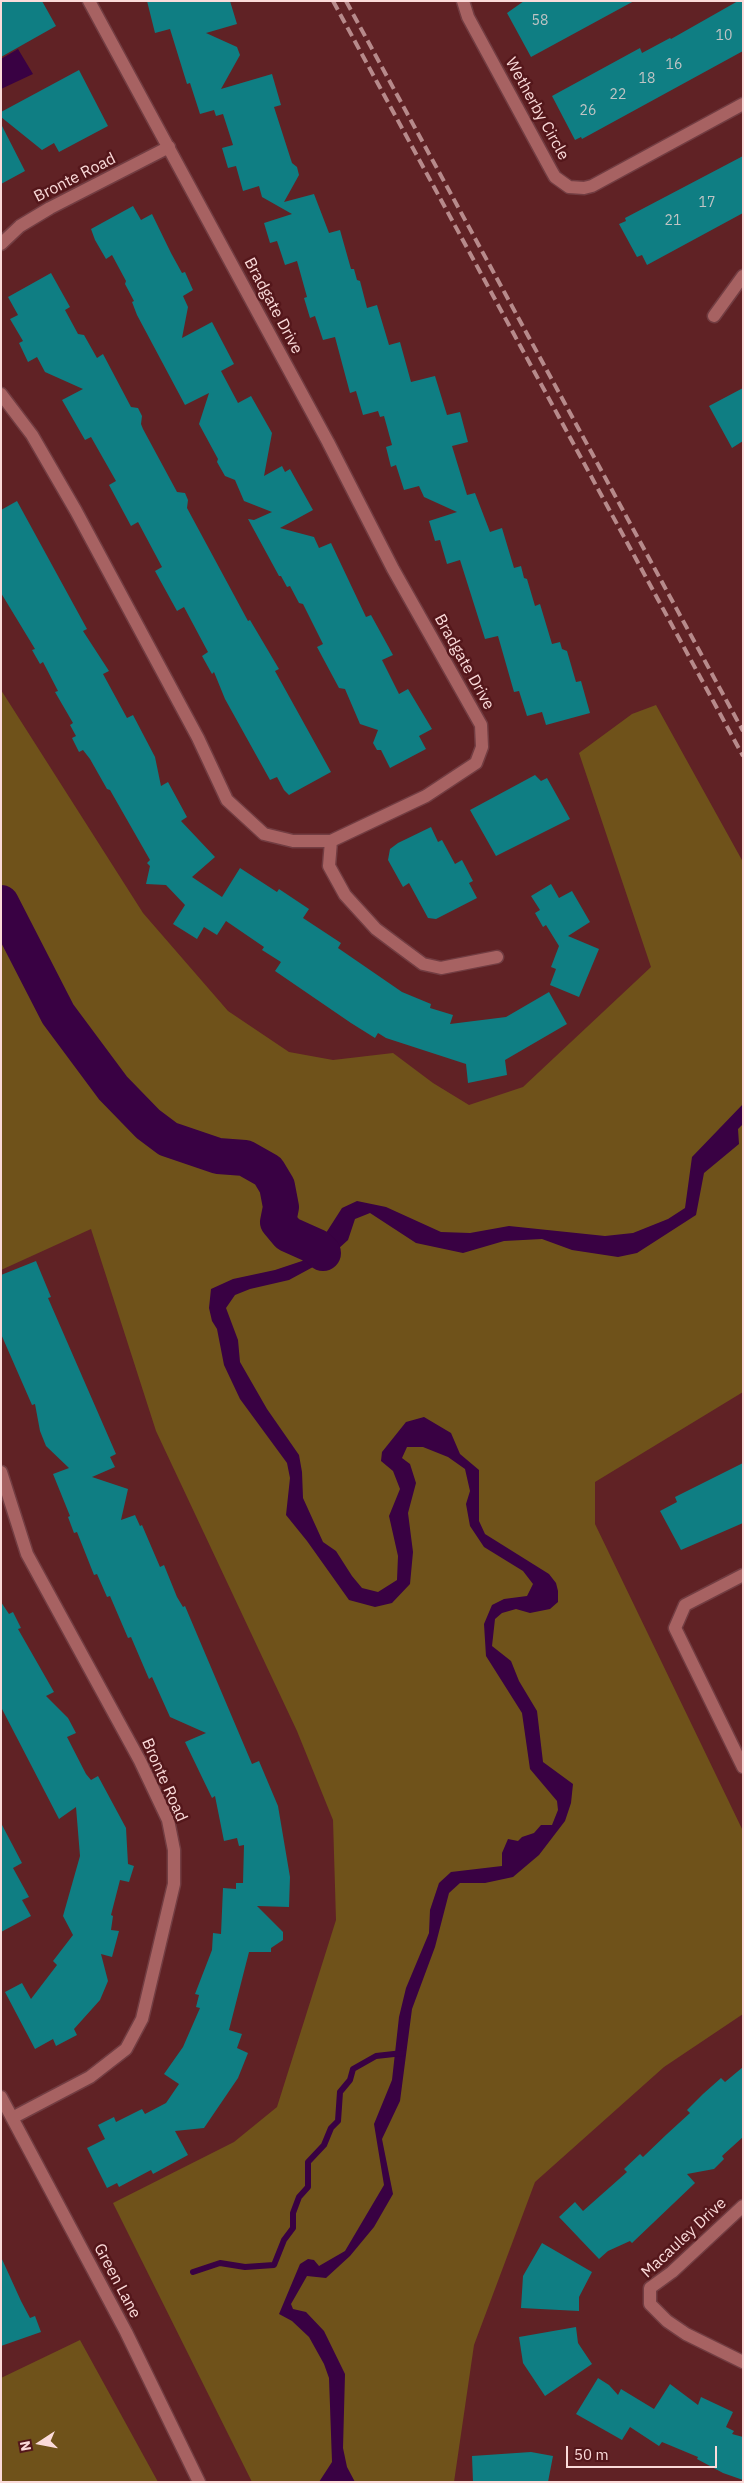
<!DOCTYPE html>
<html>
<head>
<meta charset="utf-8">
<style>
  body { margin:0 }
  #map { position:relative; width:744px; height:2483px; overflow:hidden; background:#602225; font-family:"IBM Plex Sans",sans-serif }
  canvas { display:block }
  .frame { position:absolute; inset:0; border:2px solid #fbdbda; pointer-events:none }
  .north { position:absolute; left:15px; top:2418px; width:50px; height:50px; -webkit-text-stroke:4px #54171b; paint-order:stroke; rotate:259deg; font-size:14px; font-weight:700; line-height:20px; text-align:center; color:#fbdbda }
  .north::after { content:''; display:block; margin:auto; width:18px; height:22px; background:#fbdbda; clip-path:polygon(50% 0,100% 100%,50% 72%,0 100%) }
  .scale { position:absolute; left:566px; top:2446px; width:151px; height:22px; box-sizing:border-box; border:2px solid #fbdbda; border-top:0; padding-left:6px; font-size:15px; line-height:18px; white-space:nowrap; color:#fbdbda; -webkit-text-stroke:4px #54171b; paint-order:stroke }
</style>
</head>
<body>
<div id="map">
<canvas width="744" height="2483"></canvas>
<div class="frame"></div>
<div class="north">N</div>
<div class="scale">50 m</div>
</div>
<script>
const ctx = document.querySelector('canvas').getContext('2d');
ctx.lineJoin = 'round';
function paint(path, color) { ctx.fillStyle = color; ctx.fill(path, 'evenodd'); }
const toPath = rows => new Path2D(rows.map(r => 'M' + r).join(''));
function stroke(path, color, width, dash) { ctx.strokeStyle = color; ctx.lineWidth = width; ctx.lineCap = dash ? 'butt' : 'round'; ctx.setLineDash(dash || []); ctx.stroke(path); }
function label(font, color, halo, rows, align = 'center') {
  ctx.font = font + ' "IBM Plex Sans",sans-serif'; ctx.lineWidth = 5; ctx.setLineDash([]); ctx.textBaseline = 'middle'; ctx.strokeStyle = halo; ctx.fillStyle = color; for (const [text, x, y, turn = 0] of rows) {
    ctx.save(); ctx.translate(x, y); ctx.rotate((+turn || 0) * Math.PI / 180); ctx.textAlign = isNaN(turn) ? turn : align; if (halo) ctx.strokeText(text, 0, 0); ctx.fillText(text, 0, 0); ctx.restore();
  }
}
paint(toPath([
  [1,690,143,913,228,1011,289,1052,333,1060,393,1053,433,1083,469,1105,523,1087,651,967,579,753,632,714,656,705,743,862,743,1392,595,1482,595,1524,743,1831,743,2014,664,2067,535,2182,474,2345,454,2482,252,2482,113,2203,234,2142,277,2107,336,1920,333,1820,297,1731,156,1431,91,1229,1,1270],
  [80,2340,158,2482,1,2482,1,2378]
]), '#6f521a');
paint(toPath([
  [18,49,33,74,1,89,1,59],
  [743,1104,743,1124,738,1129,739,1144,704,1173,696,1215,637,1253,618,1257,572,1250,542,1239,504,1241,463,1253,416,1243,370,1213,355,1219,348,1240,326,1260,289,1280,250,1289,235,1295,226,1308,238,1340,240,1362,267,1409,299,1455,302,1472,303,1498,323,1542,336,1551,352,1576,362,1588,378,1592,397,1580,398,1556,389,1516,400,1489,393,1471,381,1461,382,1452,406,1422,424,1417,451,1433,460,1454,479,1470,479,1521,485,1534,549,1574,556,1583,558,1591,558,1602,550,1609,530,1613,516,1609,502,1613,495,1619,492,1646,511,1661,519,1681,537,1711,543,1762,573,1784,571,1803,565,1821,539,1855,513,1877,485,1883,460,1883,449,1893,435,1947,412,2009,400,2101,382,2139,393,2194,374,2227,350,2256,326,2278,307,2276,291,2304,293,2309,306,2312,324,2331,345,2374,343,2448,347,2467,355,2482,319,2482,332,2462,329,2378,324,2364,309,2337,292,2321,279,2314,300,2264,308,2259,314,2260,319,2266,345,2251,384,2185,374,2124,392,2080,399,2017,406,1988,429,1933,430,1910,439,1883,451,1872,502,1866,502,1853,508,1839,518,1841,522,1837,534,1833,541,1825,552,1825,558,1810,557,1801,530,1769,522,1713,486,1656,484,1624,492,1605,504,1599,527,1596,533,1584,523,1571,484,1547,470,1526,466,1504,470,1491,465,1469,448,1457,423,1447,407,1447,402,1458,410,1464,416,1483,408,1513,413,1552,410,1584,392,1603,375,1607,349,1600,307,1541,286,1515,290,1478,287,1463,240,1399,224,1365,217,1329,212,1321,209,1308,211,1289,233,1279,275,1270,302,1261,317,1247,342,1208,357,1201,386,1207,441,1232,470,1233,509,1226,605,1236,633,1233,668,1219,685,1208,692,1157]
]), '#390143');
stroke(toPath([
  [193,2272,220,2263,245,2267,274,2265,284,2240,293,2228,293,2213,299,2197,308,2187,308,2162,324,2145,331,2128,338,2121,340,2092,350,2080,353,2069,376,2056,403,2053]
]), '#390143', 6);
stroke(toPath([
  [1,903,58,1014,113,1088,148,1124,168,1139,218,1156,245,1158,268,1171,277,1186,281,1207,278,1222,288,1234,317,1247,323,1253]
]), '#390143', 36);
paint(toPath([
  [1,1,42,1,56,26,1,57],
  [147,1,230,1,237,24,206,33,237,47,240,55,221,89,272,74,281,105,274,107,292,163,297,167,299,175,284,202,314,194,329,233,340,230,351,269,354,269,357,280,360,281,367,308,377,305,389,345,400,342,411,382,435,376,447,415,460,412,468,442,452,446,467,495,475,493,490,532,502,528,514,568,521,566,524,578,527,579,535,606,540,604,552,644,560,642,562,649,567,651,576,682,581,681,590,713,546,725,542,712,527,716,519,691,514,692,498,636,485,639,460,560,447,564,440,540,435,541,429,521,457,512,424,497,419,486,404,490,396,465,391,467,386,447,392,445,384,416,380,417,378,411,363,415,356,391,350,393,335,337,323,340,315,316,310,318,304,298,307,297,297,261,285,265,277,241,270,243,264,223,292,214,262,197,259,186,243,191,236,166,228,168,222,148,233,145,223,114,216,116,214,110,200,114,190,83,187,84,170,29,155,33],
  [524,1,634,1,531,57,507,13],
  [738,1,743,1,743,51,582,139,581,137,575,140,552,96,640,48,642,53,670,38,671,39],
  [79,70,108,126,59,152,54,143,42,150,1,117,1,112],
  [1,124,25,171,1,184],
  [743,156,743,213,647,265,642,255,637,257,619,224,626,221,625,218],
  [133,206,141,220,152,214,171,253,182,273,185,272,193,290,183,296,188,307,182,338,212,322,234,364,221,371,238,403,251,396,272,433,264,476,282,466,285,472,290,469,313,510,280,528,314,537,319,548,331,543,366,617,371,615,393,655,382,660,399,694,408,689,432,729,419,736,426,749,390,768,381,750,377,750,373,743,378,730,360,724,345,689,339,688,317,647,323,644,303,604,299,603,290,586,287,587,281,576,279,576,248,519,254,520,272,512,244,501,235,480,225,476,217,462,218,459,199,424,209,393,185,405,137,315,132,302,134,301,125,284,126,281,112,255,106,259,95,240,91,229],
  [51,273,70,307,65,310,78,334,84,335,97,358,103,354,131,407,138,408,142,416,141,424,143,429,177,492,185,493,188,500,187,508,248,621,250,620,279,669,275,671,331,772,289,795,284,790,277,777,270,780,225,699,214,672,212,674,202,656,208,652,184,607,177,611,155,571,162,567,138,522,131,526,109,485,116,481,91,437,85,440,62,400,83,389,45,372,37,357,28,362,19,343,23,341,10,319,18,315,8,297],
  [743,388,743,441,732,448,709,406],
  [17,501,87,629,83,631,109,671,103,674,127,718,133,715,155,757,161,786,168,782,187,817,181,821,215,857,192,877,222,897,240,868,277,892,279,889,309,909,303,918,341,943,338,948,402,992,431,1004,430,1008,453,1015,450,1024,506,1017,549,992,567,1024,505,1060,507,1075,468,1083,466,1064,386,1038,378,1033,375,1038,351,1023,275,971,281,962,262,950,264,947,226,921,217,935,204,927,197,939,173,924,185,905,166,885,146,884,150,866,147,863,150,860,110,790,107,789,90,759,83,750,79,752,72,738,76,736,70,725,73,723,55,692,58,691,43,662,40,664,32,650,35,649,1,593,1,510],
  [535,775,541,781,547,778,570,819,496,856,470,810],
  [431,827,438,842,442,840,455,864,462,860,473,881,469,883,477,898,436,919,428,918,409,883,403,887,388,860,390,849,398,843],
  [551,884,559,898,572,891,590,922,568,936,599,949,579,997,550,985,556,969,551,967,559,946,546,925,543,927,535,913,540,910,531,896],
  [36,1261,51,1297,48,1298,116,1454,110,1457,115,1467,92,1477,128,1489,121,1520,135,1515,140,1526,142,1525,160,1567,164,1565,177,1597,183,1607,185,1606,252,1764,259,1761,278,1806,290,1877,289,1907,257,1906,283,1932,283,1940,271,1948,271,1952,249,1952,229,2030,242,2034,237,2048,248,2053,238,2078,204,2128,175,2131,188,2155,153,2174,151,2170,119,2187,117,2183,107,2188,87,2148,105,2139,98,2125,114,2117,116,2122,142,2109,145,2114,166,2103,179,2084,164,2074,183,2047,200,2008,196,2007,199,1995,195,1994,212,1950,213,1933,221,1934,223,1888,236,1889,236,1883,243,1883,244,1845,239,1846,237,1838,224,1841,215,1796,212,1798,185,1742,206,1733,170,1717,152,1677,149,1679,131,1637,128,1638,110,1596,107,1597,97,1574,94,1575,77,1532,74,1533,68,1517,70,1516,53,1474,69,1468,46,1446,40,1431,35,1404,32,1405,1,1334,1,1275],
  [743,1463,743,1523,681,1550,660,1511,677,1502,675,1497],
  [1,1602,9,1614,13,1612,21,1628,18,1629,54,1692,46,1696,68,1718,76,1733,67,1737,86,1774,91,1780,98,1776,126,1828,128,1864,134,1866,129,1882,120,1880,111,1915,113,1916,111,1930,119,1931,112,1957,101,1954,108,1981,100,2000,74,2029,77,2035,56,2046,53,2039,35,2049,5,1992,22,1983,31,1999,57,1965,53,1961,73,1935,63,1916,80,1856,76,1807,59,1819,1,1707],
  [1,1823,22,1863,13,1868,29,1897,22,1900,31,1916,1,1932],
  [743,2067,743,2137,722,2156,724,2159,714,2169,687,2174,695,2183,632,2243,630,2241,608,2251,599,2259,559,2217,575,2202,583,2211,627,2172,624,2169,640,2154,643,2157,667,2134,690,2113,687,2110,703,2094,721,2078,725,2082],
  [542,2243,592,2272,579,2297,579,2311,521,2308,523,2276],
  [1,2257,21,2301,30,2318,35,2316,41,2332,1,2346],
  [576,2327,578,2343,592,2364,545,2396,523,2363,519,2337],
  [598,2378,609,2385,618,2395,621,2389,654,2409,670,2384,698,2405,701,2397,733,2412,726,2427,734,2431,732,2434,743,2437,743,2480,723,2473,697,2459,698,2457,662,2442,659,2446,630,2427,622,2440,576,2414],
  [531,2452,553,2456,548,2482,473,2482,472,2456]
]), '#0f7e83');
const minor = toPath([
  [463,1,468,17,551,170,555,177,569,187,584,188,592,186,743,104],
  [1,244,20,226,50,208,169,147],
  [714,316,743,276],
  [1,394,32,435,76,511,198,738,227,800,264,834,293,841,331,841,426,796,476,763,482,747,481,725,393,569,328,442,89,1],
  [331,841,329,866,345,895,376,929,396,944,423,964,441,968,497,957],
  [1,1472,27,1554,140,1761,168,1820,174,1850,174,1884,142,2019,126,2049,90,2077,12,2118],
  [743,1575,685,1605,675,1628,743,1767],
  [1,2097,126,2332,199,2482],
  [743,2206,672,2272,650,2288,650,2304,667,2321,686,2334,743,2362]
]);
stroke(minor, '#723d42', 15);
stroke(minor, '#a76262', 12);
stroke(toPath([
  [333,1,743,756],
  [346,1,743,731]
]), '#b78a8b', 4, [10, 5]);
label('14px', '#c0c4c4', null, [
  ["58",540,21],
  ["10",724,36],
  ["16",674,65],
  ["18",647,79],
  ["22",618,95],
  ["26",588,111],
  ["17",707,203],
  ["21",673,221]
]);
label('16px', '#fbdbda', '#54171b', [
  ["Wetherby Circle",537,109,61],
  ["Bronte Road",75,178,-27],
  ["Bradgate Drive",273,306,62],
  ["Bradgate Drive",464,662,61],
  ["Bronte Road",164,1780,66],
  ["Macauley Drive",684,2238,-43],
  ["Green Lane",117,2281,62]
]);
</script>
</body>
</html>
